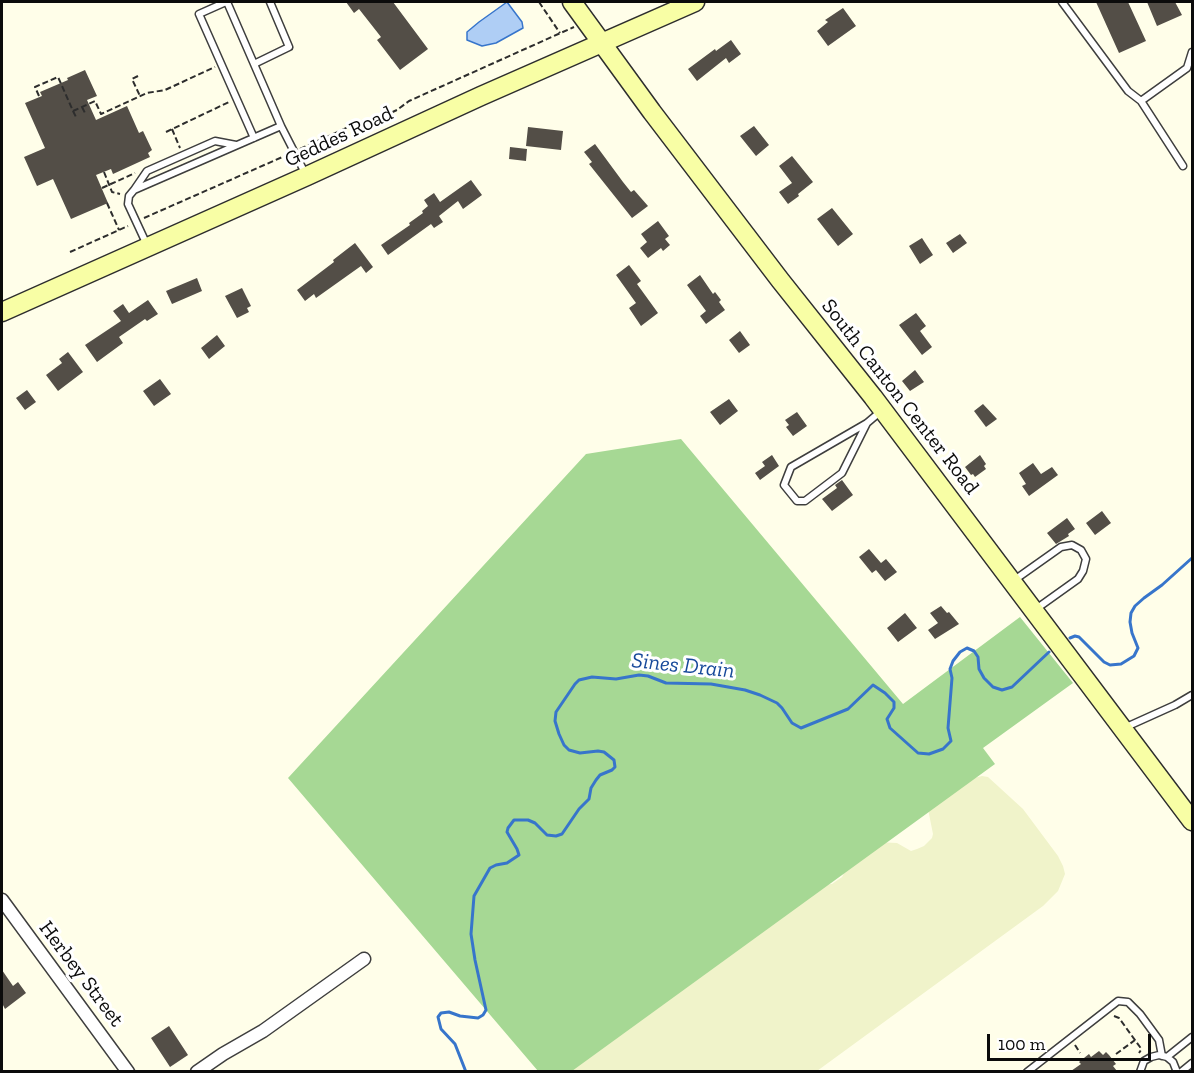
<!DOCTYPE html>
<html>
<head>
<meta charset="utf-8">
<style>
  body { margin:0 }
  #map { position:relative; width:1194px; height:1073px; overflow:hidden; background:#fffee9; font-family:"Zilla Slab",serif }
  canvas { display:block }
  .frame { position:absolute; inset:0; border:3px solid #0b0b0b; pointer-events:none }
  .scale { position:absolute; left:987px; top:1034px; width:164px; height:27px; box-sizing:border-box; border:3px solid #0b0b0b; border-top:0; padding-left:8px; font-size:18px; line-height:21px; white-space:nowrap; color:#0b0b0b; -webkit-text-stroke:4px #fff; paint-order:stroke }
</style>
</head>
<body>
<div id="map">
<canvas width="1194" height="1073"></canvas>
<div class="frame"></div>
<div class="scale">100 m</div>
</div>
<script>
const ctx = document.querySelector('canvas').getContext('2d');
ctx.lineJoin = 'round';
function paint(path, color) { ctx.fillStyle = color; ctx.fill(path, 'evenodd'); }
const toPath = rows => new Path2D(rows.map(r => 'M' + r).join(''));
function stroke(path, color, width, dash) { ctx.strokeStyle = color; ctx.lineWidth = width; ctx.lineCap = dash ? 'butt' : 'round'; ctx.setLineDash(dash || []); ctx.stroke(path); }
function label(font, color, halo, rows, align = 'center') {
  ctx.font = font + ' "Zilla Slab",serif'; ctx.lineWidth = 6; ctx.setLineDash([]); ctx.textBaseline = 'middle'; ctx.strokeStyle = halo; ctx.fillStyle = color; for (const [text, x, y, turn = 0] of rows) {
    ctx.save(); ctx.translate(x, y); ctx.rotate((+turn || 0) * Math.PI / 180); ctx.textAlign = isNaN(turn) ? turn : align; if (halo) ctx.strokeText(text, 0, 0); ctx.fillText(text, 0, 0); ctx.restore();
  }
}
paint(toPath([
  [982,776,988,777,1023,809,1058,856,1063,866,1065,874,1058,891,1043,906,817,1071,573,1072,572,1070,819,885,832,884,842,877,847,867,877,842,897,843,911,851,917,849,924,846,932,838,933,834,927,804,974,778]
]), '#f0f3ca');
paint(toPath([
  [681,439,903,704,1020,617,1073,683,983,748,995,764,572,1071,538,1071,288,778,586,454]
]), '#a6d894');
const water = toPath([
  [507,2,522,22,523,28,496,43,482,46,467,40,467,32,479,22,507,2]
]);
paint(water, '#afcef5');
stroke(water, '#3775cb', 1.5);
stroke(toPath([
  [1070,638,1075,636,1079,637,1104,662,1110,665,1121,664,1134,656,1138,648,1132,633,1130,622,1131,613,1135,606,1144,598,1162,585,1192,558],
  [466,1072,455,1044,441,1029,438,1017,441,1013,449,1012,460,1016,478,1018,483,1015,486,1010,475,960,471,934,474,896,490,868,496,865,507,863,519,855,517,849,507,832,508,828,514,820,528,820,535,823,547,835,556,836,562,834,579,809,589,799,591,788,596,780,600,775,612,770,615,767,614,760,604,752,598,751,580,753,569,750,564,745,559,734,555,721,556,712,575,684,579,680,592,677,616,679,639,675,648,676,666,683,711,684,745,690,760,695,777,703,782,708,792,723,801,728,848,709,873,685,885,693,894,702,894,708,887,719,890,728,918,753,929,754,943,749,951,741,948,728,952,678,950,669,953,661,960,652,967,648,974,651,978,657,979,669,984,678,993,687,1002,690,1012,687,1049,652]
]), '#3775cb', 3);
paint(toPath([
  [346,2,393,2,428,49,400,70,377,40,381,37,359,9,354,13],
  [1096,2,1128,2,1146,41,1119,53],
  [1147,2,1175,2,1182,15,1157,26],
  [843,8,856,26,828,46,817,31,828,22,825,20],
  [731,40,741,54,729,63,726,58,697,81,688,69,715,49,716,51],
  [85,70,97,96,87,100,96,120,127,106,139,133,143,131,152,150,148,153,150,157,113,174,111,169,96,175,108,203,71,219,53,179,37,186,24,157,45,148,25,103,42,96,40,92,68,80,67,78],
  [754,126,769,145,756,156,740,136],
  [528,127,563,131,561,150,526,146],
  [595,144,623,182,631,192,634,190,648,206,632,218,589,164,592,162,584,152],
  [510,147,527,149,526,161,509,159],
  [792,156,813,182,798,194,799,196,788,204,779,192,792,183,779,166],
  [471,180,482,195,463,209,458,201,439,216,443,222,434,228,431,224,388,255,381,245,410,225,409,223,423,213,422,211,428,206,424,200,434,193,440,202],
  [832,208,853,234,838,246,817,219],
  [658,221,669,236,665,239,670,245,663,251,661,248,648,258,640,248,647,242,641,234],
  [960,234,967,243,953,253,946,243],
  [922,238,933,255,920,264,909,246],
  [355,243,373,267,366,273,361,266,316,298,314,294,305,301,297,290,334,262,333,260],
  [629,265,641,281,637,284,658,313,641,326,629,308,636,303,616,275],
  [700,275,713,294,715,292,721,300,719,302,725,310,706,324,700,316,706,311,687,285],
  [197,278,202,291,172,304,166,291],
  [242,288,251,306,247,308,249,312,237,318,225,296],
  [148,300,158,314,147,321,145,319,119,337,123,343,97,362,85,345,121,321,113,311,123,304,129,313],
  [916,313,926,326,920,331,932,347,922,355,899,325],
  [740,331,750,345,739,353,729,340],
  [217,335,225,346,209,359,201,348],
  [68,352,83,372,58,391,46,375,62,363,59,359],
  [915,370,924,382,910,391,902,381],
  [160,379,171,394,154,406,143,391],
  [27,390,36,402,25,410,16,398],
  [729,399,738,411,720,425,710,412],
  [983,404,997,419,986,427,974,411],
  [797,412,807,426,793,436,786,427,789,425,785,420],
  [772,455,779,466,760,480,755,473,765,466,762,462],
  [980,455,986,464,984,466,986,469,975,477,973,474,971,475,965,467],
  [1033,463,1041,474,1052,467,1058,475,1029,496,1022,486,1026,484,1019,473],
  [842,480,853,495,832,511,822,499,837,488,835,485],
  [1102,511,1111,523,1095,535,1086,523],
  [1067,518,1075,529,1068,534,1069,536,1056,544,1047,533],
  [869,549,881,563,886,559,897,572,885,581,876,570,872,573,859,557],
  [941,606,947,613,949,612,959,624,935,639,928,630,938,623,930,613],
  [905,613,917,628,898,642,887,628],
  [2,970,13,986,18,982,26,993,5,1009,2,1003],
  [169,1026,188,1055,170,1067,151,1038],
  [1099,1051,1103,1055,1106,1052,1109,1055,1116,1064,1113,1066,1117,1071,1071,1071,1081,1064,1079,1062,1089,1054,1091,1057]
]), '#534e47');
const service = toPath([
  [226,2,199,14,254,138],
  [227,2,281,126,305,173],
  [1062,2,1128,91,1141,101,1187,68,1192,52],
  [254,64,289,47,270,2],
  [1141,101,1183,166],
  [134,190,147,171,215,141,236,145],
  [147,245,128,204,129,196,134,190,281,126],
  [867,423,842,473,805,501,797,501,784,485,791,467,867,423,880,412],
  [1013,581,1061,547,1072,545,1081,550,1086,559,1083,571,1078,579,1036,609],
  [1124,728,1175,705,1192,695],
  [1167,1057,1192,1037],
  [1027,1072,1118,1001,1128,1002,1140,1014,1159,1040,1162,1056],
  [1140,1072,1144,1061,1151,1057,1159,1055,1167,1057,1173,1062,1177,1072],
  [1181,1072,1192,1063]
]);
const minor = toPath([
  [2,900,128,1072],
  [197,1072,223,1054,263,1031,364,959]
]);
const secondary = toPath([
  [572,2,652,112,780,280,873,397,1192,821],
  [2,312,307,176,481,96,695,2]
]);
stroke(service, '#3e3e3e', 9);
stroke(minor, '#3e3e3e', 15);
stroke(secondary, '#2d2d2d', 21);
stroke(toPath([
  [539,2,560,33],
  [138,76,132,79,140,96],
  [39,96,35,87,58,77,73,111,95,101,101,114,147,93,165,90,215,67],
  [82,107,85,113],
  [73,111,76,117],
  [172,129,180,148],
  [166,132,229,102],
  [300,149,357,123,375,120,397,110,409,101,574,27],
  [104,172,112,192,120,194],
  [102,188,135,173],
  [107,203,119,230],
  [144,218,287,155],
  [70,252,128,226],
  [1114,1016,1119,1018,1140,1047,1141,1050,1139,1053],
  [1075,1045,1080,1053],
  [1116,1054,1135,1040]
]), '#2d2d2d', 2, [6, 3]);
stroke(service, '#fff', 6);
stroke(minor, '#fff', 12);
stroke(secondary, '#f8fea5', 18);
label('21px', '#0b0b0b', '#fff', [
  ["Geddes Road",339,137,-25],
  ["South Canton Center Road",900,397,52],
  ["Herbey Street",81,974,53]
]);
label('italic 22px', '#17499a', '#fff', [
  ["Sines Drain",683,666,6]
]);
</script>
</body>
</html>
